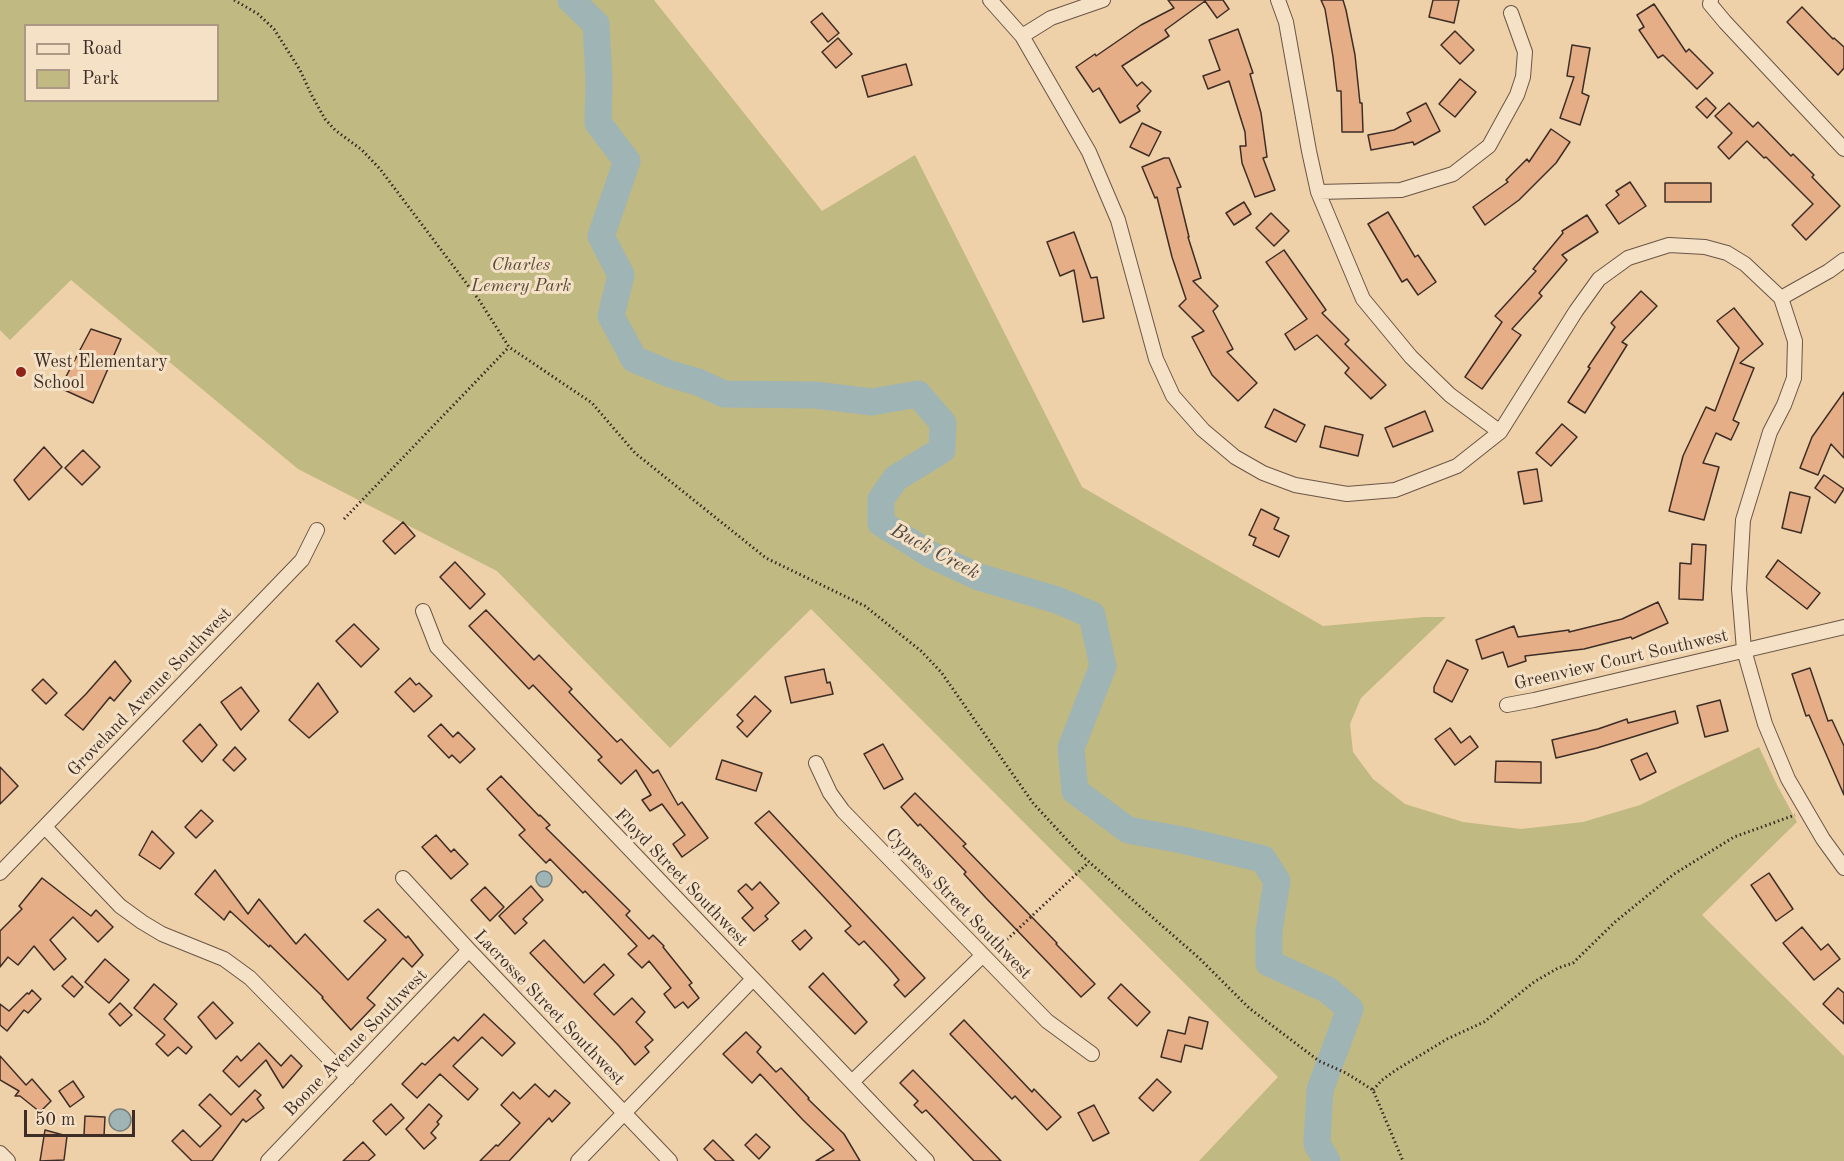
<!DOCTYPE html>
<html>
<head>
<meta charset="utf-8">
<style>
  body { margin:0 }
  #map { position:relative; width:1844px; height:1161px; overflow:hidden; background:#eed1a8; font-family:"Old Standard TT",serif }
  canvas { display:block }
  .legend { position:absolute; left:24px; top:24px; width:195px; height:78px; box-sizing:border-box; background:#f4e1c6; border:2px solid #ab9986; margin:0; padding:8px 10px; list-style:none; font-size:18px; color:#3e2d27 }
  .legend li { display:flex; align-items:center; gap:12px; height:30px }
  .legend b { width:30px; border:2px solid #ab9986 }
  .scale { position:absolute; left:24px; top:1110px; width:111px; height:27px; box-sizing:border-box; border:3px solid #3e2d27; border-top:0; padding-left:8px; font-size:18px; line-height:21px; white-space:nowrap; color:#3e2d27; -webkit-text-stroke:4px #f4e1c6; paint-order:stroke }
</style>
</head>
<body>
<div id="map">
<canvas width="1844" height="1161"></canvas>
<ul class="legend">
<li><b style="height:8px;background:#f4e1c6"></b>Road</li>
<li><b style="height:16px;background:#c1b982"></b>Park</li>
</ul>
<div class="scale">50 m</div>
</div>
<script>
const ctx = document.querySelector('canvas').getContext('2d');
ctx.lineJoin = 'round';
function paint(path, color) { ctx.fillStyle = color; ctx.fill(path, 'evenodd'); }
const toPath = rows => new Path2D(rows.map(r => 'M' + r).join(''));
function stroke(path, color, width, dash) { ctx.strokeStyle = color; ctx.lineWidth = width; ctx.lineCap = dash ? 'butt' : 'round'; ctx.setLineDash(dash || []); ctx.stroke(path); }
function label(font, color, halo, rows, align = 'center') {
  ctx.font = font + ' "Old Standard TT",serif'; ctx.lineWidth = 6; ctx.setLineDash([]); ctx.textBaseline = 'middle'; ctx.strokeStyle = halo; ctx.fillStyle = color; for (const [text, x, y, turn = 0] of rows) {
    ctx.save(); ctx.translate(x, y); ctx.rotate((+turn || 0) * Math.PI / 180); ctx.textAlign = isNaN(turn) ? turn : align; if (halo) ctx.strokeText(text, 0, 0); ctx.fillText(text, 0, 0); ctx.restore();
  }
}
paint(toPath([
  [0,0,654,0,822,211,915,155,1082,487,1323,626,1424,617,1446,617,1361,698,1350,724,1353,752,1373,779,1405,804,1463,822,1521,829,1583,822,1640,805,1759,747,1777,785,1797,822,1702,915,1844,1056,1844,1161,1199,1161,1278,1077,811,609,670,748,497,571,298,469,71,280,10,340,0,330],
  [26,26,218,26,218,100,26,100]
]), '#c1b982');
const water = toPath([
  '536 879a8 8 0 1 1 16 0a8 8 0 1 1-16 0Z',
  '109 1120a11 11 0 1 1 22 0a11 11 0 1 1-22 0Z'
]);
paint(water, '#9fb4b4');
stroke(water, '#787e7c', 1.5);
stroke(toPath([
  [571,0,596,24,599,79,598,123,627,161,601,236,621,275,611,316,634,359,670,374,698,382,724,394,815,395,872,402,918,394,943,423,942,450,896,478,881,499,881,523,931,555,979,577,1057,600,1092,615,1103,666,1071,748,1075,791,1128,830,1182,840,1263,859,1277,881,1269,931,1269,963,1328,990,1350,1009,1320,1090,1317,1144,1327,1161]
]), '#9fb4b4', 27);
const building = toPath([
  [1168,0,1223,0,1229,9,1217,18,1205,1,1165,30,1169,36,1122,66,1137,86,1142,82,1151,91,1137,106,1140,111,1120,123,1099,88,1093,92,1076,67,1095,54,1096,56,1141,25,1174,8,1168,0],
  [1321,0,1343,0,1346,10,1355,55,1360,103,1362,103,1363,132,1342,132,1341,91,1337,91,1333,57,1325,9,1321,0],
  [1433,0,1459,0,1454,23,1429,17,1433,0],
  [1654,4,1686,52,1689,49,1713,73,1697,89,1663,55,1658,58,1639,30,1644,27,1637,15,1654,4],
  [1802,7,1833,39,1834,38,1844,47,1844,68,1838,75,1787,22,1802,7],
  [822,13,839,33,828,42,811,22,822,13],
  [1238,29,1253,73,1250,74,1261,113,1267,157,1263,158,1275,190,1255,197,1242,163,1240,146,1246,146,1245,132,1229,81,1208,89,1203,76,1220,70,1209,40,1238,29],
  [1455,31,1474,50,1460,64,1441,45,1455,31],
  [838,38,852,54,836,68,822,52,838,38],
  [1572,45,1590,48,1582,93,1589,96,1580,125,1560,118,1574,77,1567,76,1572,45],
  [906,64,912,85,868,97,862,76,906,64],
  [1460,79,1476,92,1455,117,1439,104,1460,79],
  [1706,98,1716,108,1707,118,1696,107,1706,98],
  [1426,103,1440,131,1414,145,1413,142,1371,150,1368,135,1394,130,1411,121,1407,113,1426,103],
  [1729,103,1753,127,1758,122,1791,156,1793,154,1814,175,1812,177,1840,206,1806,240,1792,225,1813,204,1766,157,1764,158,1747,141,1729,159,1718,147,1732,133,1715,116,1729,103],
  [1142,123,1161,132,1149,156,1130,147,1142,123],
  [1551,129,1570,142,1556,163,1519,200,1485,225,1473,207,1508,182,1506,180,1527,159,1529,162,1551,129],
  [1164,158,1169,158,1181,187,1177,188,1189,237,1188,237,1201,278,1193,281,1218,306,1213,311,1233,349,1227,352,1257,383,1238,401,1212,375,1192,337,1204,331,1179,306,1186,299,1172,257,1157,197,1155,198,1142,167,1164,158],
  [1630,182,1646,206,1619,224,1606,205,1619,195,1616,191,1630,182],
  [1665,183,1711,183,1711,202,1665,202,1665,183],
  [1244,202,1251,214,1234,225,1226,213,1244,202],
  [1388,212,1415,257,1418,255,1436,282,1418,295,1407,279,1402,282,1368,224,1388,212],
  [1271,213,1289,231,1274,246,1256,228,1271,213],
  [1587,215,1598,232,1562,255,1567,260,1539,293,1542,296,1512,329,1521,335,1482,389,1465,377,1502,322,1495,316,1536,271,1533,269,1563,233,1562,231,1587,215],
  [1074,232,1091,278,1097,277,1104,318,1083,322,1074,270,1060,276,1047,242,1074,232],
  [1284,250,1326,310,1322,313,1349,340,1345,344,1386,385,1372,398,1372,397,1371,399,1345,373,1349,368,1317,335,1295,350,1285,334,1307,319,1266,262,1284,250],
  [1641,291,1657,306,1622,342,1627,345,1585,413,1568,402,1590,368,1588,367,1615,327,1611,323,1641,291],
  [1734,308,1763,344,1740,363,1754,368,1733,420,1739,423,1731,440,1716,433,1703,463,1719,467,1704,520,1669,511,1683,456,1706,407,1715,411,1739,348,1717,321,1734,308],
  [91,329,121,339,93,403,60,388,91,329],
  [1844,392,1844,458,1831,444,1818,475,1800,468,1812,437,1844,392],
  [1274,409,1305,425,1296,442,1265,427,1274,409],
  [1425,411,1433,431,1393,447,1385,428,1425,411],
  [1562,424,1577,437,1551,466,1536,453,1562,424],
  [1325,426,1363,435,1358,456,1320,447,1325,426],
  [44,447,62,467,29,500,14,480,44,447],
  [83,450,100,467,82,485,65,468,83,450],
  [1537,469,1542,501,1524,504,1518,472,1537,469],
  [1824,475,1844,489,1835,503,1815,488,1824,475],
  [1790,492,1810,497,1801,533,1782,528,1790,492],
  [1261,509,1279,518,1274,529,1289,536,1279,557,1253,545,1256,538,1249,535,1261,509],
  [403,522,415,536,395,554,383,541,403,522],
  [1692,544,1706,545,1703,600,1679,599,1680,563,1691,564,1692,544],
  [1778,560,1820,593,1807,609,1766,577,1778,560],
  [455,562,485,594,470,609,440,577,455,562],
  [1658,602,1668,623,1632,639,1631,637,1584,649,1525,656,1526,661,1508,667,1503,652,1482,659,1476,640,1514,626,1518,637,1569,630,1569,632,1622,619,1658,602],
  [486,610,534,660,539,655,572,689,569,692,617,742,621,739,653,773,658,770,678,805,682,802,708,838,682,857,673,844,685,835,662,804,650,811,642,800,651,795,636,770,621,784,598,760,602,757,533,685,529,689,469,626,486,610],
  [354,624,379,649,361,667,336,641,354,624],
  [1447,660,1468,670,1452,702,1434,692,1434,687,1447,660],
  [115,661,131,681,114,701,110,697,83,730,65,715,86,694,115,661],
  [1810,668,1828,721,1832,720,1844,746,1844,795,1809,715,1806,716,1792,674,1810,668],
  [824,669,827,683,830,682,833,694,791,703,785,677,824,669],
  [410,678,416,685,419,683,432,696,414,712,395,692,410,678],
  [43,679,57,693,46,704,32,690,43,679],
  [318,683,338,712,309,738,289,720,318,683],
  [241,687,259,711,241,730,221,702,241,687],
  [755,696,771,711,747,737,737,727,743,721,737,715,755,696],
  [1720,700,1728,731,1705,737,1697,706,1720,700],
  [1675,711,1678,723,1597,748,1556,758,1552,740,1598,729,1627,719,1628,723,1675,711],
  [200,724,217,745,202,762,183,741,200,724],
  [441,724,453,737,458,732,475,749,460,763,452,755,449,758,428,736,441,724],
  [1450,728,1461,743,1470,736,1478,747,1455,765,1435,739,1450,728],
  [883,744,903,779,884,789,864,754,883,744],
  [235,747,246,759,234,771,223,760,235,747],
  [1647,753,1656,772,1640,780,1631,760,1647,753],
  [722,760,762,773,756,791,716,779,722,760],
  [1496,761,1541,762,1541,783,1495,782,1496,761],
  [0,767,18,786,0,804,0,767],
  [501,776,539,816,540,815,550,825,546,828,630,911,626,915,649,939,653,935,664,946,663,947,692,983,689,985,699,998,688,1008,683,1002,675,1008,664,994,671,988,649,961,642,968,628,954,637,946,585,891,583,893,550,859,546,863,519,835,525,830,487,789,501,776],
  [915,793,966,844,963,846,1057,943,1056,944,1095,984,1081,997,986,898,964,874,966,872,920,824,918,826,901,807,915,793],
  [201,810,213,821,196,838,185,827,201,810],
  [769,811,925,978,905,997,894,985,899,980,889,968,864,941,859,945,845,931,851,926,755,823,769,811],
  [152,831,174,853,160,869,139,855,152,831],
  [436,835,451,852,454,849,468,864,451,879,422,847,436,835],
  [215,870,248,914,259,899,296,944,305,934,348,980,386,940,364,921,378,909,406,938,408,936,423,955,412,967,403,958,367,998,375,1005,351,1030,322,998,323,997,270,945,269,947,230,911,224,920,195,894,215,870],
  [1769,873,1793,909,1776,921,1751,885,1769,873],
  [42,878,91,916,96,910,113,927,98,942,73,917,50,940,66,959,54,970,34,946,18,965,8,957,0,967,0,931,22,909,19,906,42,878],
  [760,882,779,903,765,916,768,919,754,931,742,918,753,908,738,891,746,884,752,890,760,882],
  [531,886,543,900,523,919,527,923,515,934,499,916,531,886],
  [485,887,504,907,490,921,471,900,485,887],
  [1802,927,1821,950,1828,944,1840,959,1814,980,1783,943,1802,927],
  [805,930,812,938,800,950,792,941,805,930],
  [544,940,584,983,604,964,614,975,594,994,614,1015,632,998,645,1012,636,1022,653,1040,645,1047,649,1052,635,1065,619,1046,530,953,544,940],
  [105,959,129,980,109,1003,85,982,105,959],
  [823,973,867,1022,855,1034,809,987,823,973],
  [72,976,83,987,74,997,62,986,72,976],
  [154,984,177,1004,164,1019,192,1047,186,1054,178,1047,168,1056,156,1044,165,1035,134,1008,154,984],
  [1121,984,1150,1012,1137,1026,1108,998,1121,984],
  [1838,988,1844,993,1844,1024,1823,1004,1838,988],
  [32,990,41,999,28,1013,24,1010,7,1031,0,1025,0,1004,9,1011,27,993,29,994,32,990],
  [213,1002,233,1023,216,1039,198,1017,213,1002],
  [120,1003,132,1015,120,1026,109,1014,120,1003],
  [484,1014,515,1043,502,1056,482,1037,453,1066,478,1089,468,1100,440,1074,417,1098,402,1084,422,1063,425,1065,454,1037,458,1041,484,1014],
  [1189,1017,1208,1022,1202,1049,1185,1045,1181,1062,1161,1057,1168,1030,1185,1034,1189,1017],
  [964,1020,1032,1092,1034,1089,1061,1117,1047,1130,1015,1096,1012,1099,950,1034,964,1020],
  [746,1032,761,1047,757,1052,776,1072,781,1068,809,1098,808,1099,844,1134,860,1161,816,1161,834,1150,803,1120,760,1074,752,1083,723,1054,746,1032],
  [259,1043,281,1066,291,1055,302,1066,283,1088,266,1060,239,1087,223,1071,237,1056,241,1061,259,1043],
  [0,1056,26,1085,32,1079,51,1101,40,1112,20,1096,15,1096,19,1091,0,1080,0,1056],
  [913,1070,948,1106,1001,1161,974,1161,926,1110,922,1113,914,1105,918,1101,900,1083,913,1070],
  [1157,1079,1171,1092,1153,1111,1139,1098,1157,1079],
  [73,1081,84,1097,70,1107,59,1091,73,1081],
  [535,1084,549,1097,555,1090,570,1103,552,1122,549,1118,509,1161,480,1161,496,1145,498,1146,520,1123,501,1105,513,1092,520,1099,535,1084],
  [255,1090,261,1095,257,1099,264,1108,246,1122,243,1119,212,1161,192,1161,172,1141,183,1130,200,1147,221,1126,199,1105,210,1094,231,1115,255,1090],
  [391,1104,404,1118,386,1135,373,1121,391,1104],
  [429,1104,442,1116,437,1122,439,1124,431,1133,436,1138,424,1149,406,1129,429,1104],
  [1094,1105,1109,1133,1093,1141,1078,1113,1094,1105],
  [85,1116,105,1117,104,1136,84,1135,85,1116],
  [45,1130,67,1136,64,1160,40,1161,45,1130],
  [756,1134,770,1147,759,1159,745,1145,756,1134],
  [713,1140,734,1161,716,1161,704,1149,713,1140],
  [363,1142,375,1155,368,1161,343,1161,363,1142]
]);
paint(building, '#e5ae86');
stroke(building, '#3e2d27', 1.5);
const street = toPath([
  [990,0,1022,36,1089,152,1118,220,1156,359,1173,396,1203,430,1235,457,1263,473,1295,485,1347,494,1395,490,1457,466,1500,432,1576,311,1599,279,1628,258,1669,245,1705,247,1727,253,1745,264,1781,298,1795,341,1794,378,1784,405,1770,432,1743,520,1739,589,1744,650,1765,724,1788,779,1823,839,1844,868],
  [1278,0,1286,22,1309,151,1318,192,1363,299,1411,357,1450,395,1500,432],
  [1711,0,1710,4,1725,22,1844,149],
  [1022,36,1051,18,1103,0],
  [1318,192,1401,190,1453,174,1489,146,1517,95,1523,77,1525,52,1511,13],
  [1781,298,1829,271,1844,260],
  [423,611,437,647,927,1161],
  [1507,705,1534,700,1844,627],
  [816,763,830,793,843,811,1047,1021,1092,1054],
  [45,827,120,906,142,922,162,934,224,959,250,978,348,1078],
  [0,873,302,560,317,530],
  [403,878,469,950,670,1161],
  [853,1081,983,955],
  [0,1153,8,1161],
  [268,1161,469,950],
  [578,1161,753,979]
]);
stroke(street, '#6a5647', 16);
stroke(toPath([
  [234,0,258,14,274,29,300,70,311,94,325,119,335,130,362,150,380,169,479,300,509,347,592,403,635,453,766,558,865,606,921,651,941,672,1033,803,1080,854,1199,958,1249,1008,1319,1061,1346,1073,1373,1090,1403,1161],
  [344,519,509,347],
  [997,949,1088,863],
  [1373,1090,1382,1080,1396,1070,1447,1039,1484,1022,1534,982,1558,968,1573,963,1615,922,1674,874,1734,837,1795,815]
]), '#3e2d27', 3, [1.5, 3]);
stroke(street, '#f4e1c6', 14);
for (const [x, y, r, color] of [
  [21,372,6,"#8f2418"]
]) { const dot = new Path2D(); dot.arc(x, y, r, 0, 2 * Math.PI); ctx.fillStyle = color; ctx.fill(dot); stroke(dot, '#f4e1c6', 2); }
label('italic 18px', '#584939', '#f4e1c6', [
  ["Charles",521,265],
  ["Lemery Park",521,286]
]);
label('18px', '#3e2d27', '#f4e1c6', [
  ["West Elementary",33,362],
  ["School",33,383]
], 'left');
label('18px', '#3e2d27', '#f4e1c6', [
  ["Greenview Court Southwest",1621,660,-13],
  ["Groveland Avenue Southwest",150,692,-46],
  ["Floyd Street Southwest",681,878,46],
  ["Cypress Street Southwest",958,904,46],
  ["Lacrosse Street Southwest",549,1008,46],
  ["Boone Avenue Southwest",356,1043,-46]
]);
label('italic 20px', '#514843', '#f4e1c6', [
  ["Buck Creek",935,552,28]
]);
</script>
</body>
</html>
